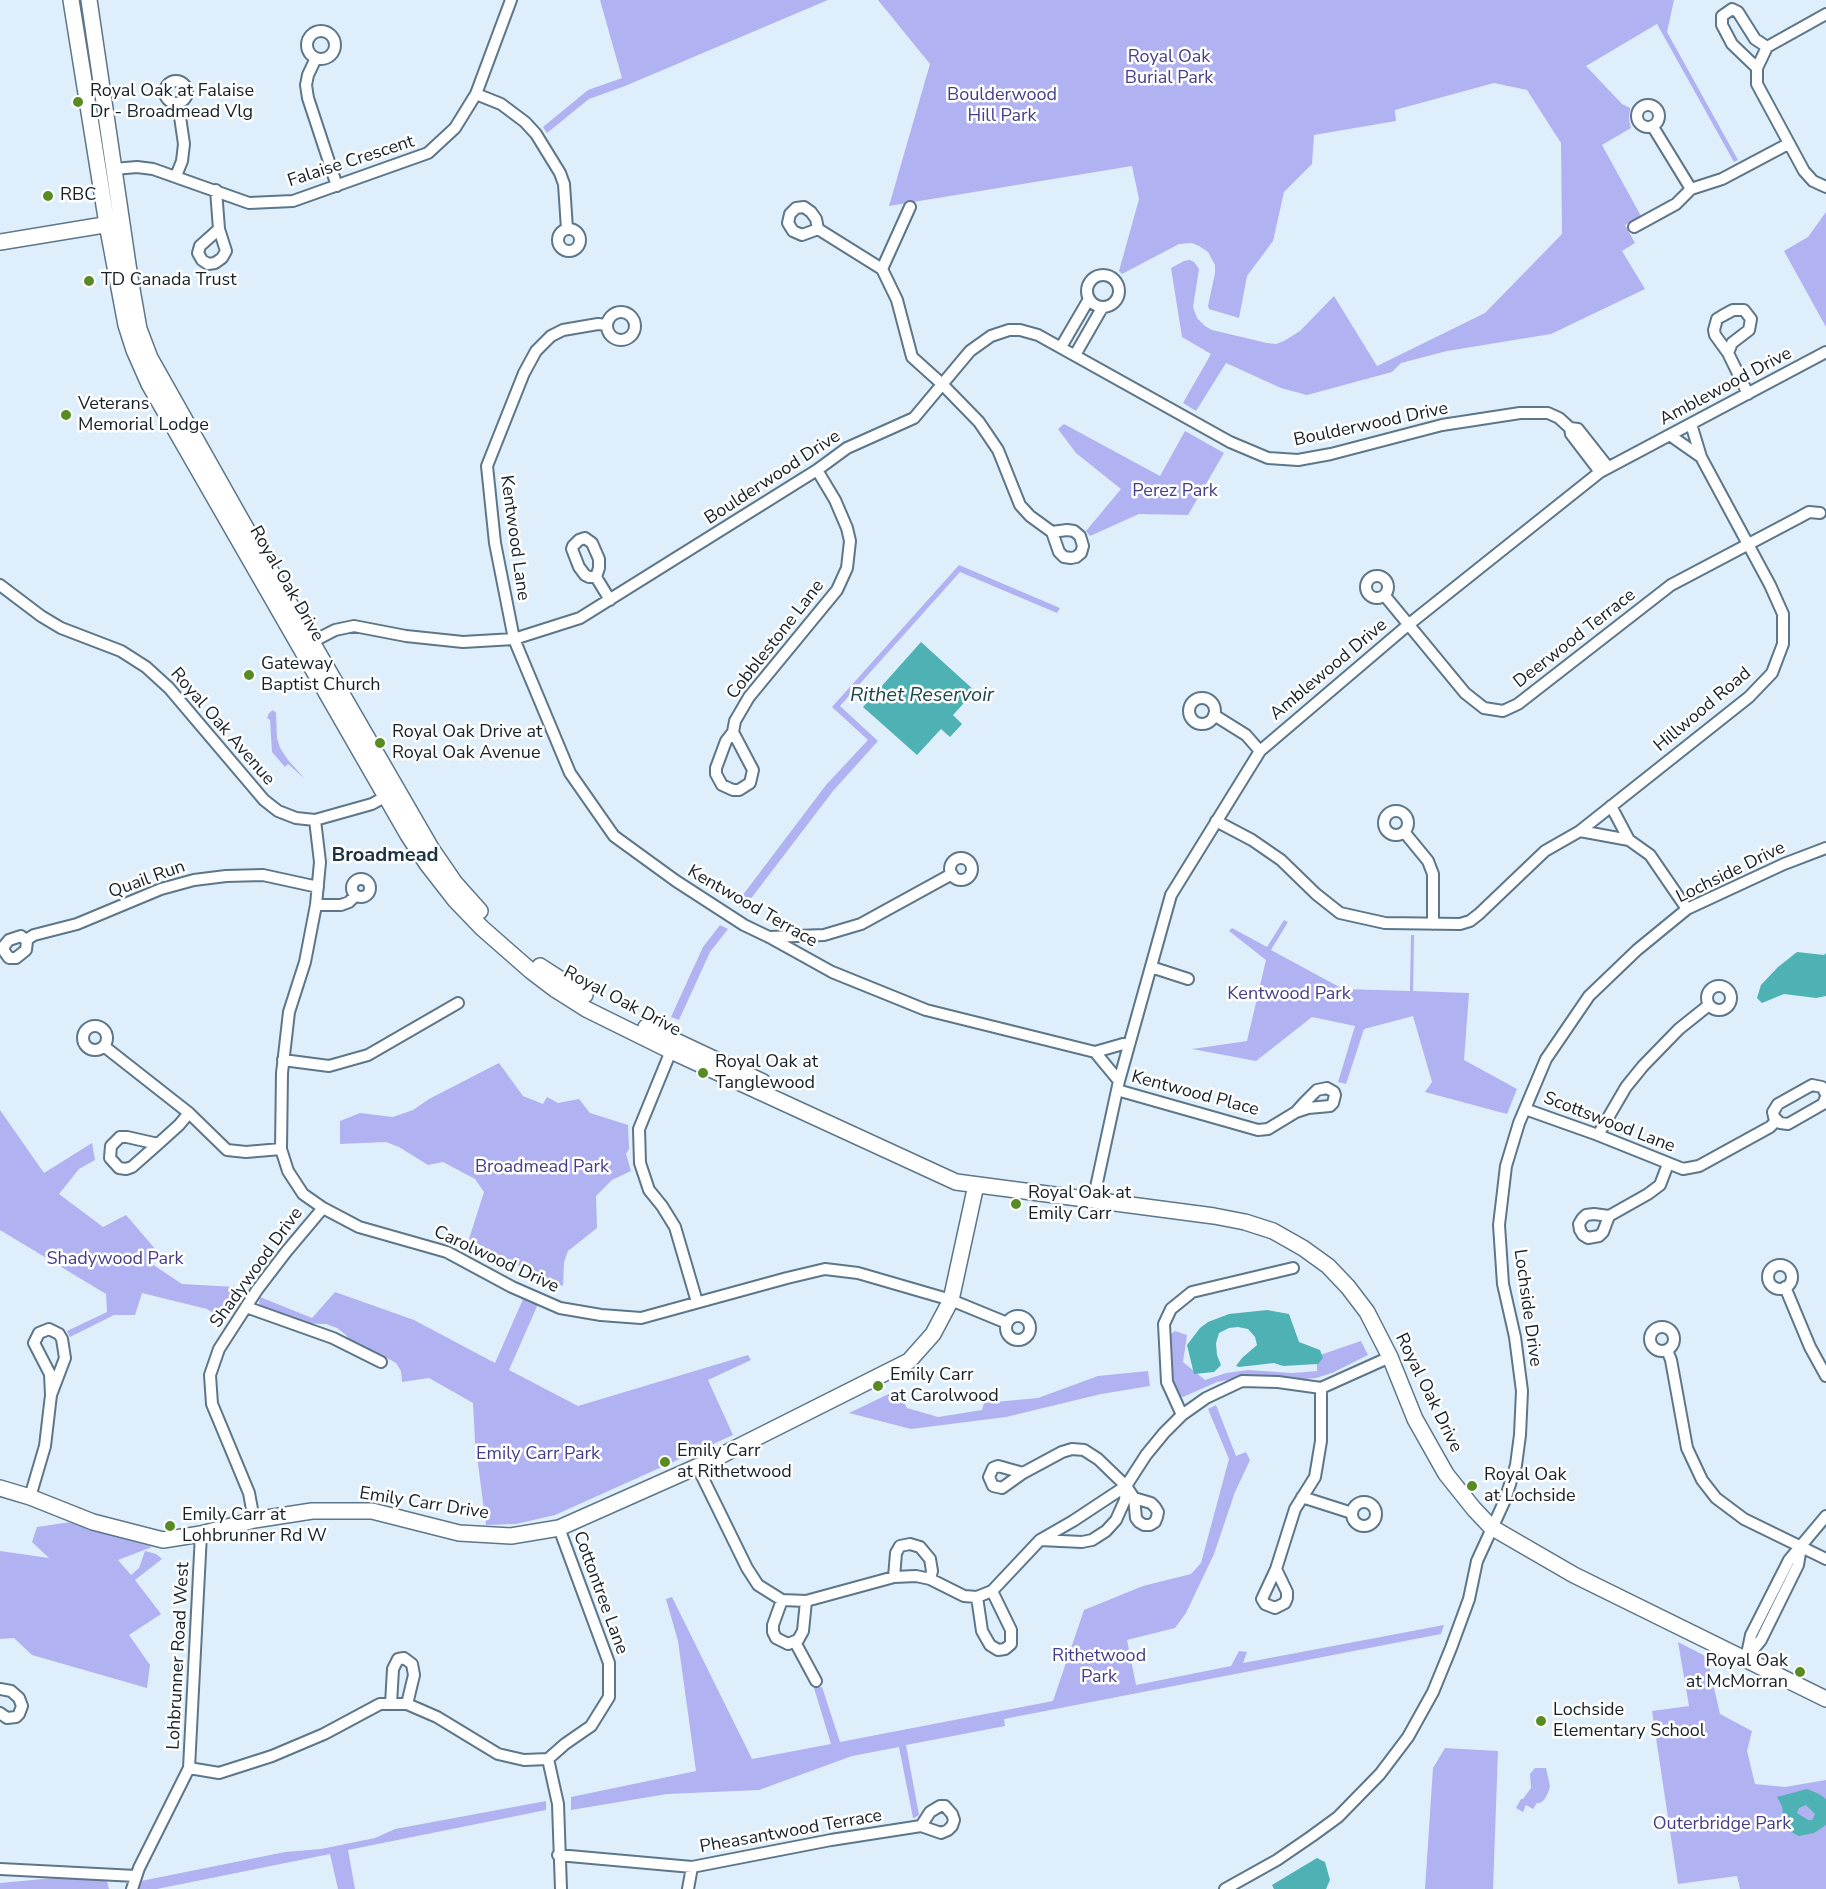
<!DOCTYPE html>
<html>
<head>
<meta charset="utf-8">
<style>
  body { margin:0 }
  canvas { display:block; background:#deeffb }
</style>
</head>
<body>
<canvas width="1826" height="1889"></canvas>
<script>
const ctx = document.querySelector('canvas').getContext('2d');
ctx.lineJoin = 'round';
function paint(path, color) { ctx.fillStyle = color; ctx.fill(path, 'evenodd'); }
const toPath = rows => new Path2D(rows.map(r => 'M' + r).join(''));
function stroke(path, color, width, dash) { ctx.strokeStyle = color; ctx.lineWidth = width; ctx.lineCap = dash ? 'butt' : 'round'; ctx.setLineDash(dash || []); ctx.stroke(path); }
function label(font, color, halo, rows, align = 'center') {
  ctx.font = font + ' "Nunito Sans",sans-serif'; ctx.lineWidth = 5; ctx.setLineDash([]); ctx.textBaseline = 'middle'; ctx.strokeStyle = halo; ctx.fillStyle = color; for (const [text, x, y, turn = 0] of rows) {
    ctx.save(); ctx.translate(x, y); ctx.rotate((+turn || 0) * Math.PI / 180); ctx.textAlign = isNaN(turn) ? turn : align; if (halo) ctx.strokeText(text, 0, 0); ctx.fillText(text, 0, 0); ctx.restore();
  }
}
paint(toPath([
  [600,0,828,0,625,86,589,99,547,133,543,127,588,90,622,78],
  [878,0,1674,0,1667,32,1738,160,1734,162,1657,24,1586,66,1622,104,1630,108,1629,120,1631,128,1602,145,1641,216,1625,225,1635,243,1622,251,1645,289,1551,334,1447,351,1401,363,1392,372,1307,395,1281,388,1226,363,1196,411,1183,403,1211,354,1182,337,1171,268,1184,261,1190,260,1194,262,1199,269,1193,307,1197,318,1205,326,1212,330,1267,343,1276,344,1284,341,1300,331,1334,296,1377,366,1485,313,1562,234,1561,143,1527,90,1494,83,1395,110,1396,121,1314,135,1312,164,1284,192,1273,241,1247,276,1239,318,1209,309,1208,306,1215,273,1215,265,1208,252,1199,246,1192,243,1179,244,1122,274,1119,271,1139,199,1132,166,889,206,930,64],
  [1826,212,1826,327,1784,251,1808,237],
  [1064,424,1160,476,1185,431,1224,453,1188,515,1139,514,1090,536,1086,531,1121,489,1076,453,1058,429],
  [959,565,1060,608,1057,613,960,572,840,706,878,741,833,791,743,909,736,904,826,785,868,740,832,707],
  [273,710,276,713,277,738,280,748,288,760,305,779,288,764,285,767,272,752,270,720,267,718,269,713],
  [1284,920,1288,922,1271,950,1343,989,1410,991,1411,935,1414,935,1413,991,1469,993,1464,1060,1517,1089,1507,1114,1425,1092,1432,1082,1413,1016,1364,1029,1346,1084,1338,1082,1355,1026,1312,1017,1256,1061,1192,1049,1247,1041,1266,960,1229,931,1232,928,1267,947],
  [720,925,728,929,710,952,679,1020,671,1017,703,947],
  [499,1063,523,1096,543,1104,547,1097,558,1103,579,1099,590,1113,628,1125,629,1149,626,1154,631,1171,612,1180,596,1196,597,1228,568,1251,564,1262,563,1286,540,1277,469,1239,484,1192,475,1179,443,1162,428,1165,399,1147,386,1142,340,1144,340,1121,360,1113,393,1117,413,1110,429,1099],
  [0,1110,44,1173,92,1143,95,1160,79,1169,59,1194,103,1227,126,1215,157,1251,149,1262,182,1284,236,1287,218,1316,207,1309,142,1293,135,1315,114,1315,70,1337,67,1331,107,1312,106,1294,0,1230],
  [335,1292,414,1320,495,1363,524,1297,538,1304,509,1370,578,1406,748,1355,751,1360,708,1380,733,1435,555,1515,516,1524,486,1525,475,1441,473,1403,429,1378,402,1382,401,1371,396,1363,387,1358,379,1359,359,1352,346,1335,337,1328,326,1324,293,1323,262,1308,259,1303,260,1297,312,1318],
  [1175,1331,1187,1335,1183,1362,1205,1380,1226,1373,1248,1370,1292,1373,1317,1371,1317,1356,1361,1341,1368,1355,1332,1373,1316,1378,1291,1380,1238,1378,1217,1382,1183,1397,1178,1395,1172,1378,1170,1337,1171,1334],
  [1148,1371,1150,1386,1101,1394,1006,1417,911,1429,849,1413,897,1390,907,1408,938,1417,982,1410,984,1403,1038,1398,1098,1376],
  [1216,1405,1236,1456,1246,1452,1250,1460,1235,1492,1214,1554,1186,1613,1175,1628,1127,1640,1136,1685,1231,1666,1239,1651,1247,1652,1243,1663,1444,1625,1441,1634,1004,1719,1005,1726,906,1745,919,1815,914,1818,913,1818,899,1747,852,1756,759,1790,667,1794,571,1810,571,1797,696,1771,678,1641,666,1599,672,1597,752,1759,831,1744,814,1688,822,1687,840,1742,1053,1701,1084,1610,1143,1586,1191,1574,1201,1563,1229,1459,1208,1409],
  [71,1522,152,1547,118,1560,131,1575,139,1568,145,1551,156,1554,162,1559,135,1580,161,1614,129,1635,150,1665,147,1688,32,1655,14,1638,0,1639,0,1551,49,1558,32,1542,37,1527],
  [1678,1642,1707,1657,1720,1714,1752,1731,1747,1751,1755,1784,1785,1787,1826,1780,1826,1889,1740,1889,1737,1876,1678,1884,1652,1711,1689,1706],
  [1445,1748,1498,1751,1493,1889,1425,1889,1433,1768],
  [1535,1768,1546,1768,1550,1786,1548,1793,1544,1800,1540,1803,1537,1803,1533,1809,1526,1805,1523,1812,1516,1808,1521,1799,1523,1799,1531,1788,1530,1774],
  [546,1801,546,1810,348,1850,355,1889,338,1889,330,1854,157,1889,137,1889,141,1881,285,1852,321,1849,375,1838,395,1829],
  [97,1874,107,1881,109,1889,0,1889,0,1883]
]), '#b1b2f1');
paint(toPath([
  [921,642,975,691,953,715,962,724,950,737,941,729,917,755,863,707],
  [1797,952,1824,955,1826,953,1826,996,1816,998,1784,994,1762,1003,1757,998,1761,985,1778,967],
  [1267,1310,1289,1314,1299,1342,1320,1350,1323,1358,1318,1364,1283,1366,1274,1363,1239,1367,1236,1366,1242,1358,1257,1345,1255,1337,1248,1329,1238,1327,1229,1328,1219,1333,1216,1343,1217,1355,1221,1365,1214,1372,1194,1374,1187,1345,1200,1328,1208,1322,1229,1314],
  [1807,1789,1819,1794,1826,1799,1826,1825,1814,1833,1799,1836,1791,1832,1783,1814,1782,1806,1777,1797],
  [1806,1805,1815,1814,1812,1820,1808,1820,1797,1813,1799,1808],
  [1317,1858,1325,1862,1330,1880,1326,1889,1274,1889,1272,1885]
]), '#4eb1b3');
const street = toPath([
  [1826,14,1767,47,1757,68,1757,84,1804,171,1813,181,1826,187],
  '307 45a14 14 0 1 1 28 0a14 14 0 1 1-28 0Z',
  [316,58,308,75,306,85,308,98,337,186],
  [1757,68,1732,44,1722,25,1722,16,1732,9,1738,12,1755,39,1767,47],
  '165 92a11 11 0 1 1 22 0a11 11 0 1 1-22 0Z',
  [476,94,501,104,525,122,536,134,560,173,564,184,567,229],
  '1637 116a11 11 0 1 1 22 0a11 11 0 1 1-22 0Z',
  [1653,127,1691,189],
  [114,169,137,167,153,169,249,203,293,201,428,153,455,128,476,94,511,0],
  [176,176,182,161,184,144,178,103],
  [216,190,219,229,226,251,222,258,215,263,208,264,202,260,198,253,200,246,219,229],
  [1634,227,1676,204,1691,189,1722,179,1788,144],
  '558 240a11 11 0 1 1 22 0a11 11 0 1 1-22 0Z',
  [818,229,802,235,793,231,788,223,790,214,796,208,804,207,811,212,816,219,818,229,882,269,897,300,912,357,942,384,979,422,998,450,1020,505,1030,516,1052,532,1059,552,1064,557,1071,558,1076,557,1081,553,1083,546,1080,536,1074,531,1067,530,1052,532],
  [882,269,910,207],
  '1087 291a16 16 0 1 1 32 0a16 16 0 1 1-32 0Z',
  '607 326a14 14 0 1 1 28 0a14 14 0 1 1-28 0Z',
  [607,325,598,324,563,330,551,336,536,351,524,373,487,466,495,543,514,639,570,773,614,836,676,881,744,925,769,937,832,972,926,1010,1095,1052,1130,1042],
  [1061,347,1089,299],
  [1728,353,1732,343,1749,330,1751,319,1744,310,1733,310,1722,316,1717,319,1714,330,1715,335,1728,353,1748,394],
  [1075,355,1102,308],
  [1570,428,1571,434,1600,472],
  [1671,436,1701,457],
  '1366 587a11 11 0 1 1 22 0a11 11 0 1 1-22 0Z',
  [596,577,589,577,585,575,579,567,572,549,573,546,579,540,585,538,592,543,599,559,599,568,596,577,610,600],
  [0,585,41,616,61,628,121,651,146,667,169,688,264,800,278,811,296,818,315,820,372,804,390,794],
  [1385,596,1465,693,1484,708,1503,711,1518,704,1671,585,1798,518,1809,512,1820,513],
  [306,645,335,630,354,626,406,636,463,642,514,639,580,618,817,470,847,448,914,418,970,351,991,336,1009,330,1020,330,1038,335,1230,442,1268,458,1298,460,1331,454,1442,425,1520,413,1548,413,1559,418,1570,428,1578,429,1608,467],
  '1189 711a13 13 0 1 1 26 0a13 13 0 1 1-26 0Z',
  [1214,715,1246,735,1260,751],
  [733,732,753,770,750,783,739,790,733,790,722,785,716,774,716,768,726,741,733,732,735,721,749,697,837,590,847,568,850,541,847,528,835,500,817,470],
  [1611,806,1629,840],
  '1384 823a12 12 0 1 1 24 0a12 12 0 1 1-24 0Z',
  [315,820,320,862,316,905,305,962,289,1012,282,1073,281,1149,288,1171,303,1194,323,1208,359,1227,447,1252,512,1287,560,1308,601,1315,641,1318,787,1278,825,1269,858,1273,951,1300,1007,1323],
  [1216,821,1252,840,1281,860,1316,894,1340,913,1385,923,1460,924,1470,921,1479,914,1545,851,1580,831,1749,697,1772,673,1783,644,1783,614,1770,585,1701,457,1691,424],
  [1580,831,1629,840,1650,855,1687,909],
  [1405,833,1428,861,1433,874,1433,924],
  '950 869a11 11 0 1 1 22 0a11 11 0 1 1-22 0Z',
  '352 888a9 9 0 1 1 18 0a9 9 0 1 1-18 0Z',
  [316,905,341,905,349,902,355,896],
  [21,936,27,941,26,950,16,958,9,958,4,951,4,946,9,940,21,936],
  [769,937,824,935,861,924,952,874],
  [26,940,34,935,77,924,161,889,194,880,226,876,263,875,318,887],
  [1151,967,1188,979],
  '1707 998a12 12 0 1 1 24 0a12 12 0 1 1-24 0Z',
  '83 1038a12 12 0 1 1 24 0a12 12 0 1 1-24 0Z',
  [673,1046,639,1129,640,1163,649,1190,662,1206,675,1227,697,1302],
  [105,1047,189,1113,227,1150,246,1152,281,1149],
  [1095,1052,1119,1081],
  [283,1060,329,1066,368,1055,458,1003],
  [1327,1088,1334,1092,1335,1095,1333,1103,1330,1106,1308,1108,1296,1112,1304,1103,1317,1090,1327,1088],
  [1117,1090,1258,1130,1268,1129,1296,1112],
  [1826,1094,1822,1087,1812,1085,1778,1104,1773,1112,1774,1117,1780,1123,1788,1124,1823,1104,1826,1097],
  [1525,1109,1598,1135,1683,1169,1699,1166,1770,1127,1776,1121],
  [1598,1135,1626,1087,1643,1066,1679,1029,1709,1005],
  [158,1144,127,1137,120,1137,111,1146,110,1158,119,1168,126,1169,132,1167,158,1144,179,1125,189,1113],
  [1093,1201,1119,1081,1171,895,1260,751,1408,625,1600,472,1826,352],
  [1609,1216,1603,1232,1599,1236,1588,1238,1583,1235,1580,1230,1579,1224,1582,1219,1586,1215,1594,1214,1609,1216,1648,1194,1660,1185,1668,1164],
  '1768 1277a12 12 0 1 1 24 0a12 12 0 1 1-24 0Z',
  [1785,1287,1810,1347,1826,1376],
  [246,1307,333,1338,381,1362],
  '1006 1328a12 12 0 1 1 24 0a12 12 0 1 1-24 0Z',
  '1650 1339a12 12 0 1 1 24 0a12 12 0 1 1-24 0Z',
  [1667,1350,1671,1360,1687,1448,1702,1480,1716,1498,1744,1519,1826,1559],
  [1182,1415,1167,1382,1164,1324,1171,1309,1192,1292,1293,1268],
  [697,1466,747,1568,758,1585,782,1600,806,1601,894,1577,916,1576,930,1579,964,1596,977,1597,992,1591,1040,1540,1073,1521,1126,1486,1146,1455,1164,1433,1182,1415,1206,1398,1242,1381,1278,1382,1321,1388,1390,1357],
  [1023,1473,998,1466,993,1468,989,1477,993,1486,1002,1488,1023,1473,1062,1452,1072,1449,1084,1450,1098,1459,1126,1486,1134,1498,1136,1518,1139,1522,1144,1525,1150,1525,1155,1522,1157,1517,1158,1512,1155,1507,1151,1503,1134,1498],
  [30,1497,45,1446,51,1395,50,1374,34,1343,39,1333,49,1329,59,1334,62,1339,65,1358,51,1395],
  [1302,1497,1352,1513],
  '1352 1514a12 12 0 1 1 24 0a12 12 0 1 1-24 0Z',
  [254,1520,249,1493,212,1404,210,1375,219,1349,257,1290,286,1252,323,1208],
  [1040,1540,1082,1542,1092,1540,1106,1531,1116,1520,1125,1500,1126,1486],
  [1276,1569,1287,1592,1287,1598,1285,1603,1275,1608,1265,1604,1262,1599,1276,1569,1295,1509,1315,1477,1321,1441,1321,1388],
  [894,1577,896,1553,900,1546,910,1544,920,1547,930,1559,932,1571,930,1579],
  [977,1597,982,1631,990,1645,998,1650,1005,1649,1011,1644,1011,1630,992,1591],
  [782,1600,773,1625,773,1632,776,1638,788,1644,798,1640,803,1631,806,1601],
  [795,1642,816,1681],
  [1748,1656,1761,1640,1798,1565,1801,1547],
  [1746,1659,1751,1635,1789,1560,1826,1516],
  [0,1689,11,1691,19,1698,22,1706,19,1714,16,1717,7,1718,0,1713],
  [391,1704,393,1669,398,1659,404,1658,412,1664,414,1675,407,1704],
  [548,1759,558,1804,561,1889],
  [189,1768,219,1773,272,1756,324,1734,380,1704,407,1704,437,1717,498,1754,524,1760,548,1759,565,1744,591,1726,609,1697,609,1663,559,1528],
  [558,1855,692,1867,831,1840,921,1826,941,1833,948,1830,952,1826,954,1820,952,1814,945,1806,940,1806,930,1812,921,1826],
  [0,1869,136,1876],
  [132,1889,139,1868,189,1768,201,1534],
  [688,1889,692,1867],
  [1225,1889,1277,1860,1312,1836,1338,1817,1380,1774,1408,1737,1433,1692,1451,1648,1469,1599,1477,1561,1505,1500,1516,1465,1520,1435,1522,1391,1515,1337,1503,1284,1499,1225,1506,1166,1519,1123,1546,1059,1589,996,1637,950,1687,909,1784,864,1826,848]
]);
const secondary = toPath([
  [71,0,107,224,126,325,134,350,149,384,408,835,427,864,455,900,482,928,531,971,556,990,586,1009,671,1051,956,1182,1214,1216,1245,1222,1273,1231,1303,1248,1328,1266,1348,1287,1367,1312,1390,1357,1415,1419,1446,1474,1474,1509,1491,1527,1574,1575,1826,1699],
  [89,0,130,278,139,329,150,358,243,523,431,848,455,883,480,911],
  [0,242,116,223],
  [540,966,585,995],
  [646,1027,763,1082],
  [0,1488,30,1497,93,1522,163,1540,201,1534,254,1520,312,1511,372,1511,459,1533,511,1536,559,1528,712,1460,909,1361,933,1334,951,1300,976,1185]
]);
stroke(street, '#5d7689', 14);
stroke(secondary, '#5d7689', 18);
stroke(street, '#fff', 10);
stroke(secondary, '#fff', 15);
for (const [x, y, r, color] of [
  [78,102,6,"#588c23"],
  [48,196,6,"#588c23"],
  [89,281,6,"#588c23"],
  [66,415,6,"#588c23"],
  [249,675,6,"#588c23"],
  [380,743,6,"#588c23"],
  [703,1073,6,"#588c23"],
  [1016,1204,6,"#588c23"],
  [878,1386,6,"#588c23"],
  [665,1462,6,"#588c23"],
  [1472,1486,6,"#588c23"],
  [170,1526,6,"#588c23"],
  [1800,1672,6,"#588c23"],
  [1541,1721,6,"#588c23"]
]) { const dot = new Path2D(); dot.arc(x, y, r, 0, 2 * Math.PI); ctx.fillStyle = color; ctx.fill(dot); stroke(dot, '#fff', 2); }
label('18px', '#443e8a', '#fff', [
  ["Royal Oak",1169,58],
  ["Burial Park",1169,79],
  ["Boulderwood",1002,96],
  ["Hill Park",1002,117],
  ["Perez Park",1175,492],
  ["Kentwood Park",1289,995],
  ["Broadmead Park",542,1168],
  ["Shadywood Park",115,1260],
  ["Emily Carr Park",538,1455],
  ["Rithetwood",1099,1657],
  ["Park",1099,1678],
  ["Outerbridge Park",1722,1825]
]);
label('18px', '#172129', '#fff', [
  ["Royal Oak at Falaise",90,92],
  ["Dr - Broadmead Vlg",90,113],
  ["RBC",60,196],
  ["TD Canada Trust",101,281],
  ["Veterans",78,405],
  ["Memorial Lodge",78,426],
  ["Gateway",261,665],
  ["Baptist Church",261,686],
  ["Royal Oak Drive at",392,733],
  ["Royal Oak Avenue",392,754],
  ["Royal Oak at",715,1063],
  ["Tanglewood",715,1084],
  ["Royal Oak at",1028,1194],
  ["Emily Carr",1028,1215],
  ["Emily Carr",890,1376],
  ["at Carolwood",890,1397],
  ["Emily Carr",677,1452],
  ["at Rithetwood",677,1473],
  ["Royal Oak",1484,1476],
  ["at Lochside",1484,1497],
  ["Emily Carr at",182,1516],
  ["Lohbrunner Rd W",182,1537],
  ["Royal Oak",1788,1662,"right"],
  ["at McMorran",1788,1683,"right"],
  ["Lochside",1553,1711],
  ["Elementary School",1553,1732]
], 'left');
label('18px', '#172129', '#fff', [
  ["Falaise Crescent",351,162,-18],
  ["Amblewood Drive",1726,387,-28],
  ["Boulderwood Drive",1371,425,-12],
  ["Boulderwood Drive",773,478,-33],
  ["Kentwood Lane",514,538,82],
  ["Royal Oak Drive",286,584,60],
  ["Deerwood Terrace",1575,639,-38],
  ["Cobblestone Lane",776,640,-52],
  ["Amblewood Drive",1329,670,-40],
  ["Hillwood Road",1703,710,-40],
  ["Royal Oak Avenue",222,727,49],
  ["Lochside Drive",1731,873,-26],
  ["Quail Run",147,880,-20],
  ["Kentwood Terrace",752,907,30],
  ["Royal Oak Drive",622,1002,28],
  ["Kentwood Place",1195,1094,15],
  ["Scottswood Lane",1609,1123,21],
  ["Carolwood Drive",496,1260,25],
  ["Shadywood Drive",257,1268,-54],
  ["Lochside Drive",1527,1308,82],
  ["Royal Oak Drive",1428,1393,64],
  ["Emily Carr Drive",424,1504,9],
  ["Cottontree Lane",600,1593,70],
  ["Lohbrunner Road West",179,1656,-87],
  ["Pheasantwood Terrace",791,1832,-10]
]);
label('italic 20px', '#1b4849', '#fff', [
  ["Rithet Reservoir",922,696]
]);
label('bold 20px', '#1b3343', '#fff', [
  ["Broadmead",385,856]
]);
</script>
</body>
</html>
